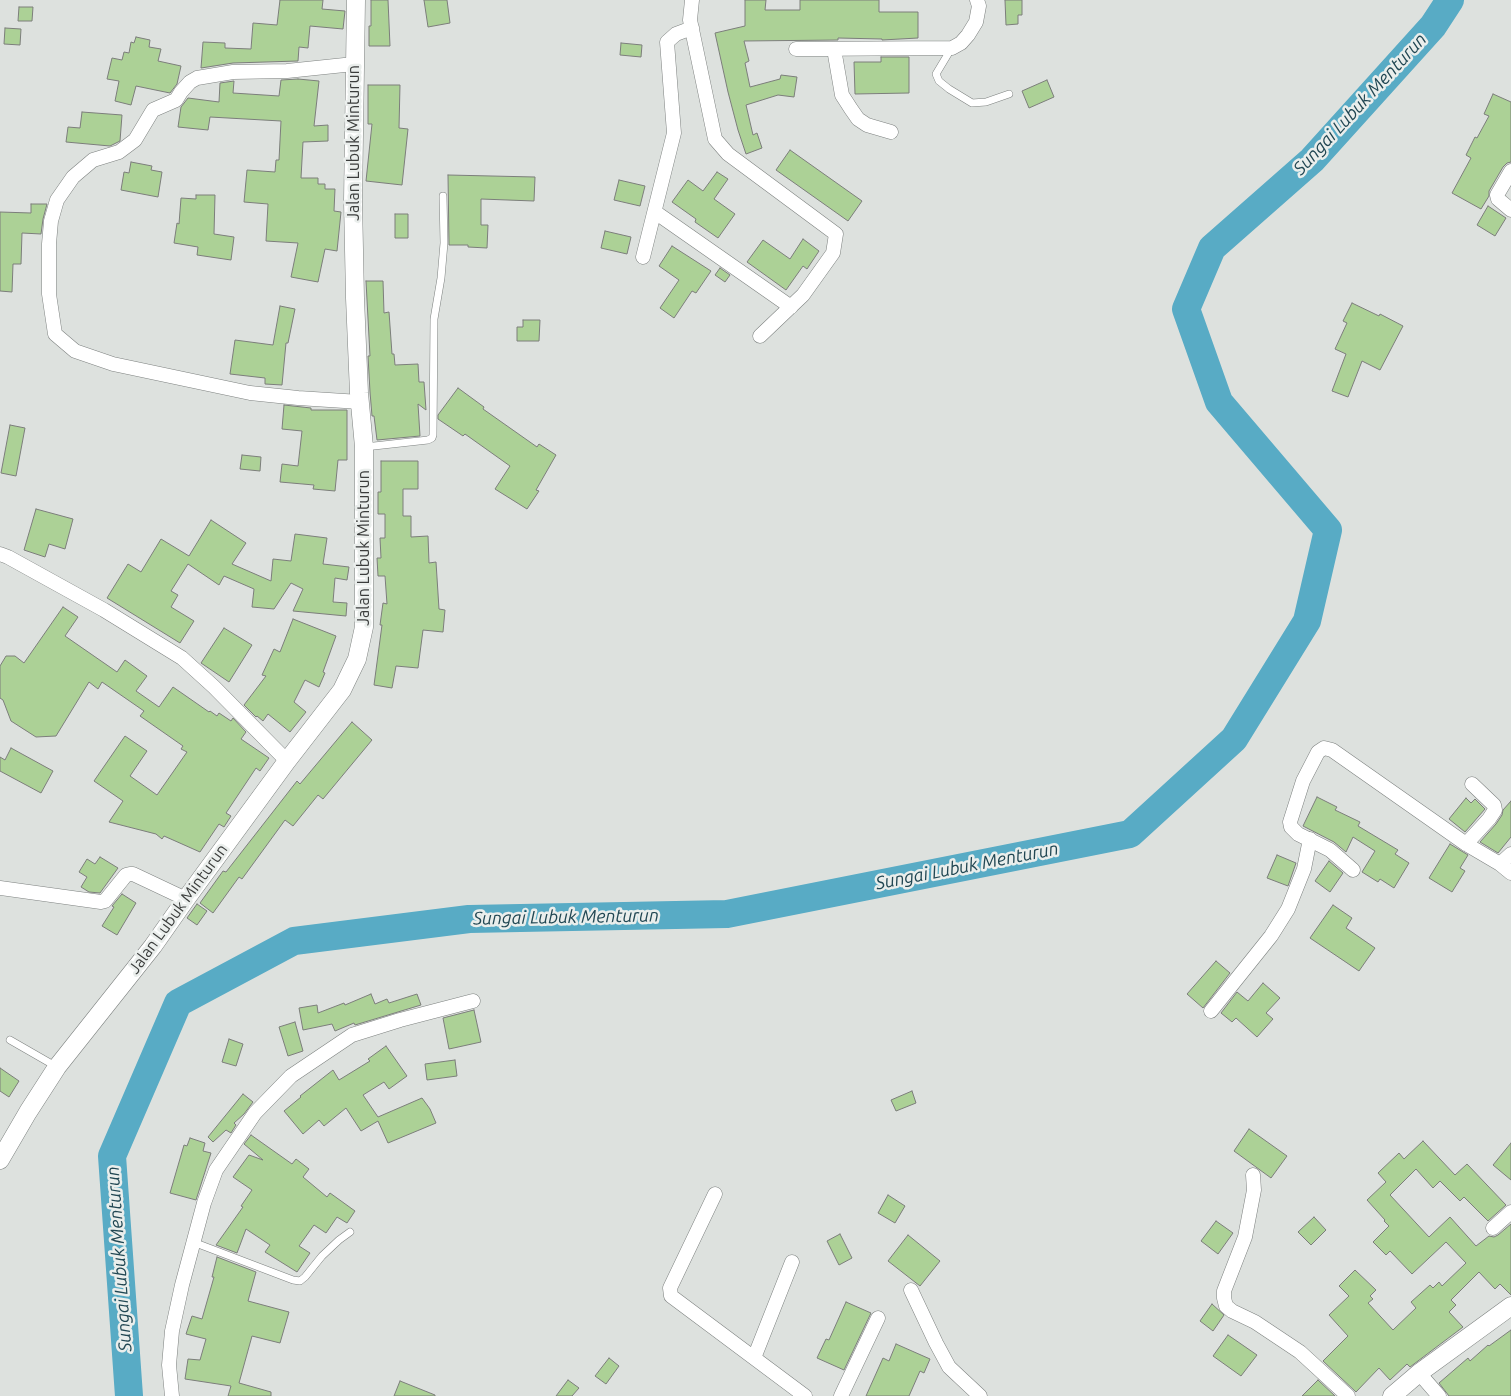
<!DOCTYPE html>
<html>
<head>
<meta charset="utf-8">
<style>
  body { margin:0 }
  canvas { display:block; background:#dde1de }
</style>
</head>
<body>
<canvas width="1511" height="1396"></canvas>
<script>
const ctx = document.querySelector('canvas').getContext('2d');
ctx.lineJoin = 'round';
const toPath = rows => new Path2D(rows.map(r => 'M' + r).join(''));
function stroke(path, color, width, dash) { ctx.strokeStyle = color; ctx.lineWidth = width; ctx.lineCap = dash ? 'butt' : 'round'; ctx.setLineDash(dash || []); ctx.stroke(path); }
function paint(path, color) { ctx.fillStyle = color; ctx.fill(path, 'evenodd'); }
function label(font, color, halo, rows, align = 'center') {
  ctx.font = font + ' Ubuntu,sans-serif'; ctx.lineWidth = 5; ctx.setLineDash([]); ctx.textBaseline = 'middle'; ctx.strokeStyle = halo; ctx.fillStyle = color; for (const [text, x, y, turn = 0] of rows) {
    ctx.save(); ctx.translate(x, y); ctx.rotate((+turn || 0) * Math.PI / 180); ctx.textAlign = isNaN(turn) ? turn : align; if (halo) ctx.strokeText(text, 0, 0); ctx.fillText(text, 0, 0); ctx.restore();
  }
}
stroke(toPath([
  [129,1396,112,1156,178,1003,294,941,469,919,727,914,1130,834,1234,739,1307,621,1328,530,1219,402,1186,309,1212,248,1312,160,1433,26,1450,0]
]), '#58abc5', 28);
const building = toPath([
  [280,0,323,0,322,9,345,11,343,29,310,26,308,48,299,47,298,61,233,63,201,68,203,42,225,43,225,48,251,49,253,23,277,25,280,0],
  [371,0,388,0,390,46,369,46,369,26,371,26,371,0],
  [424,0,447,0,450,23,428,27,424,0],
  [745,0,766,0,765,10,800,10,800,0,879,0,879,12,918,12,918,38,882,40,882,39,838,38,838,40,744,41,749,61,745,63,750,87,780,79,781,75,797,77,794,97,778,95,746,105,753,135,757,133,762,148,746,154,738,130,728,92,715,33,745,26,745,0],
  [1005,0,1022,0,1022,15,1018,15,1018,24,1006,25,1005,0],
  [19,7,33,7,32,21,18,21,19,7],
  [5,28,21,29,20,45,4,44,5,28],
  [136,37,150,40,149,47,161,49,158,61,181,66,177,84,170,93,136,86,131,105,115,101,119,81,107,79,112,58,122,60,124,52,129,53,131,42,134,43,136,37],
  [621,43,642,45,641,57,620,55,621,43],
  [881,57,909,57,909,93,855,94,854,62,881,62,881,57],
  [298,79,319,81,314,126,328,125,328,141,303,142,301,178,318,178,318,184,325,184,325,189,335,189,334,211,341,212,337,251,325,249,318,282,291,277,298,243,266,241,268,204,244,202,247,170,275,172,276,160,279,160,281,121,210,117,208,130,178,127,181,107,188,98,219,102,220,83,234,81,233,93,279,96,281,80,298,79],
  [1047,80,1054,97,1029,108,1022,91,1047,80],
  [368,85,400,85,399,128,408,129,402,185,366,181,372,124,368,124,368,85],
  [1493,94,1511,102,1511,162,1507,163,1503,167,1489,191,1489,196,1481,209,1452,193,1471,158,1466,155,1475,137,1477,138,1489,116,1484,114,1493,94],
  [82,112,122,115,120,141,110,146,66,142,68,127,80,128,82,112],
  [790,150,862,201,848,221,776,170,790,150],
  [131,162,152,166,151,170,162,172,158,197,121,190,124,172,129,173,131,162],
  [717,172,728,179,714,199,735,214,718,238,695,222,696,219,672,202,688,180,703,191,717,172],
  [448,175,535,177,534,201,481,199,481,225,488,225,487,248,468,247,468,245,449,245,448,175],
  [619,180,645,186,640,206,614,200,619,180],
  [196,195,215,195,214,234,234,237,231,260,197,255,198,247,174,243,177,223,179,224,181,198,196,199,196,195],
  [31,204,47,204,43,219,41,234,22,233,21,264,13,264,12,292,0,291,0,212,31,213,31,204],
  [1488,206,1506,218,1495,236,1477,225,1488,206],
  [395,214,408,214,408,238,395,238,395,214],
  [605,231,631,237,627,254,601,248,605,231],
  [803,239,819,251,807,269,803,266,786,290,747,262,763,240,790,259,803,239],
  [672,246,711,271,696,293,692,291,674,318,660,308,679,280,659,266,672,246],
  [720,268,730,275,725,282,715,275,720,268],
  [366,281,383,281,384,313,389,312,392,354,394,354,395,365,418,364,419,382,424,382,426,410,418,404,420,436,377,440,374,416,372,416,370,392,368,356,370,356,366,281],
  [1352,303,1379,316,1380,314,1403,326,1380,370,1362,361,1348,397,1332,391,1346,354,1335,349,1347,323,1343,321,1352,303],
  [280,306,295,309,288,343,286,343,282,385,265,384,265,378,230,374,235,340,273,345,280,306],
  [523,320,540,320,539,341,517,341,517,327,523,327,523,320],
  [458,388,484,407,483,409,537,447,539,444,556,455,536,490,539,491,527,509,495,489,510,466,465,434,463,436,438,419,438,415,458,388],
  [284,405,311,408,311,410,347,410,347,460,338,460,335,491,313,489,314,485,280,482,282,464,298,466,302,431,282,429,284,405],
  [10,425,25,428,16,476,1,473,10,425],
  [242,455,261,457,260,471,240,469,242,455],
  [381,461,418,461,418,489,403,489,403,516,411,516,411,537,428,536,429,563,436,562,439,609,445,610,443,632,423,630,418,668,396,666,392,688,374,685,382,625,380,625,383,603,387,604,385,576,378,576,377,558,381,558,380,538,385,538,385,514,378,514,378,492,381,492,381,461],
  [36,509,73,519,65,549,49,544,45,557,24,550,36,509],
  [211,520,246,543,232,564,271,581,273,559,291,561,295,534,327,538,323,564,349,567,347,580,335,578,333,602,347,603,346,616,293,611,303,589,291,583,274,609,252,607,254,589,224,576,219,585,188,564,171,591,178,595,171,607,194,621,180,643,107,598,128,564,141,572,161,539,189,556,211,520],
  [63,607,78,617,65,636,117,672,125,660,147,676,136,691,159,707,173,687,209,712,210,711,217,716,219,713,231,721,233,718,246,732,241,739,269,758,260,771,256,768,226,813,231,816,224,827,219,824,200,852,164,836,162,839,156,834,109,822,123,801,94,781,125,736,147,751,130,776,157,795,187,752,181,749,183,746,140,716,144,711,102,682,98,689,89,682,56,736,36,737,11,721,3,700,0,698,0,666,6,656,15,656,24,663,63,607],
  [293,619,336,636,323,672,325,673,319,687,305,680,294,702,306,712,290,732,268,714,263,721,257,716,256,717,244,705,266,676,262,675,274,649,280,652,293,619],
  [224,628,252,645,229,682,201,663,224,628],
  [352,722,372,740,323,799,318,795,293,826,285,820,242,879,239,877,213,913,200,903,223,871,226,872,297,781,300,784,352,722],
  [11,748,53,771,41,793,0,771,0,757,5,760,11,748],
  [1317,797,1337,807,1335,810,1360,822,1358,826,1398,850,1395,854,1409,863,1394,888,1380,879,1378,882,1362,872,1375,851,1353,837,1346,852,1334,842,1303,826,1317,797],
  [1466,798,1471,803,1475,799,1485,809,1465,832,1449,819,1466,798],
  [1511,801,1511,837,1498,853,1480,842,1496,824,1502,815,1503,810,1511,801],
  [1450,844,1468,855,1460,868,1465,871,1452,892,1429,878,1450,844],
  [1277,855,1296,863,1288,886,1267,878,1277,855],
  [100,857,118,868,100,893,89,892,81,887,87,877,79,872,87,859,95,864,100,857],
  [1329,861,1343,873,1330,892,1315,881,1329,861],
  [122,894,136,903,117,935,102,926,114,907,112,906,122,894],
  [197,904,207,911,197,925,187,918,197,904],
  [1333,905,1352,918,1346,928,1375,948,1359,971,1310,938,1333,905],
  [1216,961,1230,973,1203,1008,1187,994,1216,961],
  [1263,983,1280,998,1266,1013,1273,1019,1257,1037,1236,1018,1232,1022,1221,1013,1237,992,1248,1001,1263,983],
  [371,994,375,1004,387,999,389,1003,417,994,421,1005,355,1025,354,1023,335,1031,332,1024,303,1030,299,1008,317,1005,318,1013,344,1003,345,1005,371,994],
  [474,1010,481,1042,449,1049,443,1018,474,1010],
  [295,1022,303,1051,288,1056,279,1027,295,1022],
  [229,1039,243,1044,236,1066,222,1062,229,1039],
  [386,1046,407,1076,389,1089,384,1082,363,1095,378,1117,422,1098,430,1109,436,1123,388,1143,378,1121,361,1131,346,1108,324,1126,319,1120,303,1134,284,1111,301,1097,300,1096,333,1070,339,1080,370,1061,368,1059,386,1046],
  [455,1060,457,1076,427,1080,425,1064,455,1060],
  [0,1068,19,1081,9,1097,0,1091,0,1068],
  [912,1091,916,1103,896,1111,891,1100,912,1091],
  [243,1094,253,1102,244,1114,234,1123,236,1125,231,1133,226,1130,213,1142,208,1137,243,1094],
  [1249,1129,1287,1156,1271,1178,1234,1151,1249,1129],
  [251,1135,292,1164,296,1159,309,1169,303,1177,327,1197,330,1193,355,1211,347,1223,337,1217,326,1233,314,1225,299,1246,310,1253,297,1272,265,1252,270,1245,246,1229,237,1253,216,1245,243,1207,241,1206,252,1190,233,1177,249,1155,263,1160,244,1144,251,1135],
  [190,1138,205,1143,203,1151,211,1153,196,1200,170,1193,184,1145,187,1146,190,1138],
  [1423,1141,1455,1175,1467,1164,1506,1205,1488,1221,1464,1197,1460,1201,1440,1181,1433,1188,1416,1169,1390,1195,1429,1237,1450,1217,1476,1246,1489,1236,1494,1237,1498,1235,1511,1224,1511,1295,1500,1284,1495,1289,1479,1272,1451,1300,1456,1305,1449,1312,1463,1327,1410,1367,1407,1364,1390,1380,1379,1368,1356,1392,1323,1361,1348,1336,1329,1315,1349,1296,1339,1286,1355,1270,1376,1290,1370,1296,1373,1299,1368,1303,1393,1330,1416,1308,1411,1302,1430,1285,1433,1288,1439,1282,1442,1286,1466,1263,1446,1242,1412,1274,1390,1251,1386,1255,1373,1242,1389,1226,1384,1221,1385,1220,1367,1200,1386,1182,1378,1173,1399,1153,1404,1159,1423,1141],
  [1511,1143,1511,1180,1493,1165,1511,1143],
  [888,1195,905,1206,895,1223,878,1213,888,1195],
  [1314,1217,1326,1230,1311,1245,1298,1232,1314,1217],
  [1216,1221,1233,1233,1218,1254,1201,1241,1216,1221],
  [840,1234,852,1258,839,1265,827,1241,840,1234],
  [908,1235,940,1261,920,1286,888,1261,908,1235],
  [217,1257,256,1272,248,1301,289,1312,280,1343,252,1336,239,1383,271,1392,271,1396,228,1396,231,1386,185,1379,188,1359,200,1360,206,1339,186,1334,192,1316,202,1319,214,1277,212,1277,217,1257],
  [846,1302,871,1313,844,1370,817,1358,826,1339,829,1340,846,1302],
  [1212,1304,1224,1315,1213,1331,1200,1321,1212,1304],
  [1511,1330,1511,1396,1449,1396,1439,1383,1468,1358,1470,1361,1488,1345,1489,1346,1511,1330],
  [1228,1335,1257,1355,1241,1376,1213,1356,1228,1335],
  [896,1344,930,1359,924,1373,920,1371,909,1396,866,1396,883,1358,889,1361,896,1344],
  [609,1358,619,1366,606,1384,595,1376,609,1358],
  [568,1380,579,1388,572,1396,556,1396,568,1380],
  [1318,1380,1335,1396,1302,1396,1318,1380],
  [400,1381,435,1395,435,1396,394,1396,400,1381]
]);
paint(building, '#acd196');
stroke(building, '#7c7e7b', 1);
const service = toPath([
  [951,49,936,74,939,81,949,89,972,103,986,102,1009,94],
  [365,447,428,440,432,438,433,435,434,319,441,278,444,243,443,196],
  [10,1040,57,1067],
  [193,1242,293,1280,300,1281,305,1277,322,1256,339,1240,350,1232]
]);
const minor = toPath([
  [692,0,690,20,715,139,728,154,836,234,833,253,803,295,760,336],
  [796,49,952,48,961,43,968,35,976,22,979,6,977,0],
  [834,49,842,95,851,109,858,119,867,125,891,132],
  [354,64,287,71,233,72,197,78,190,82,181,92,176,100,153,110,135,140,119,152,93,160,73,177,57,200,51,221,49,244,49,294,55,334,75,351,113,364,250,393,298,398,360,402],
  [1511,171,1497,195,1498,199,1511,210],
  [655,212,791,307],
  [643,257,674,133,667,42,676,34,692,28],
  [0,554,8,557,104,610,182,658,214,687,287,761],
  [1466,844,1489,819,1495,810,1494,805,1472,784],
  [1511,854,1500,864,1511,873],
  [1353,870,1330,850,1298,834,1291,827,1290,822,1303,781,1318,752,1324,748,1332,750,1466,844,1500,864],
  [0,888,101,902,105,901,126,875,130,874,133,874,186,899],
  [1211,1011,1271,936,1288,909,1304,869,1310,839],
  [1253,1175,1254,1190,1245,1237,1224,1291,1224,1298,1226,1306,1232,1311,1255,1322,1300,1352,1348,1396],
  [715,1194,670,1288,671,1296,805,1396],
  [1493,1228,1511,1212],
  [911,1290,936,1343,949,1367,980,1396],
  [754,1358,792,1262],
  [1419,1373,1439,1396],
  [172,1396,169,1365,172,1331,182,1285,204,1203,216,1170,255,1113,291,1076,352,1035,400,1020,473,1001],
  [841,1396,878,1318]
]);
const tertiary = toPath([
  [0,1160,28,1112,57,1067,153,946,186,899,287,761,342,690,357,659,364,627,364,447,359,393,355,298,353,201,356,0],
  [1392,1396,1419,1373,1511,1306]
]);
stroke(service, '#7e8280', 8);
stroke(minor, '#7e8280', 15);
stroke(tertiary, '#7e8280', 19);
stroke(service, '#fff', 7);
stroke(minor, '#fff', 14);
stroke(tertiary, '#fff', 18);
label('16px', '#3b3d3c', '#eaeeec', [
  ["Jalan Lubuk Minturun",354,143,-90],
  ["Jalan Lubuk Minturun",364,548,-90],
  ["Jalan Lubuk Minturun",178,909,-54]
]);
label('italic 18px', '#214753', '#eaeeec', [
  ["Sungai Lubuk Menturun",1360,104,-47],
  ["Sungai Lubuk Menturun",967,866,-11],
  ["Sungai Lubuk Menturun",566,917,-1],
  ["Sungai Lubuk Menturun",119,1259,-94]
]);
</script>
</body>
</html>
